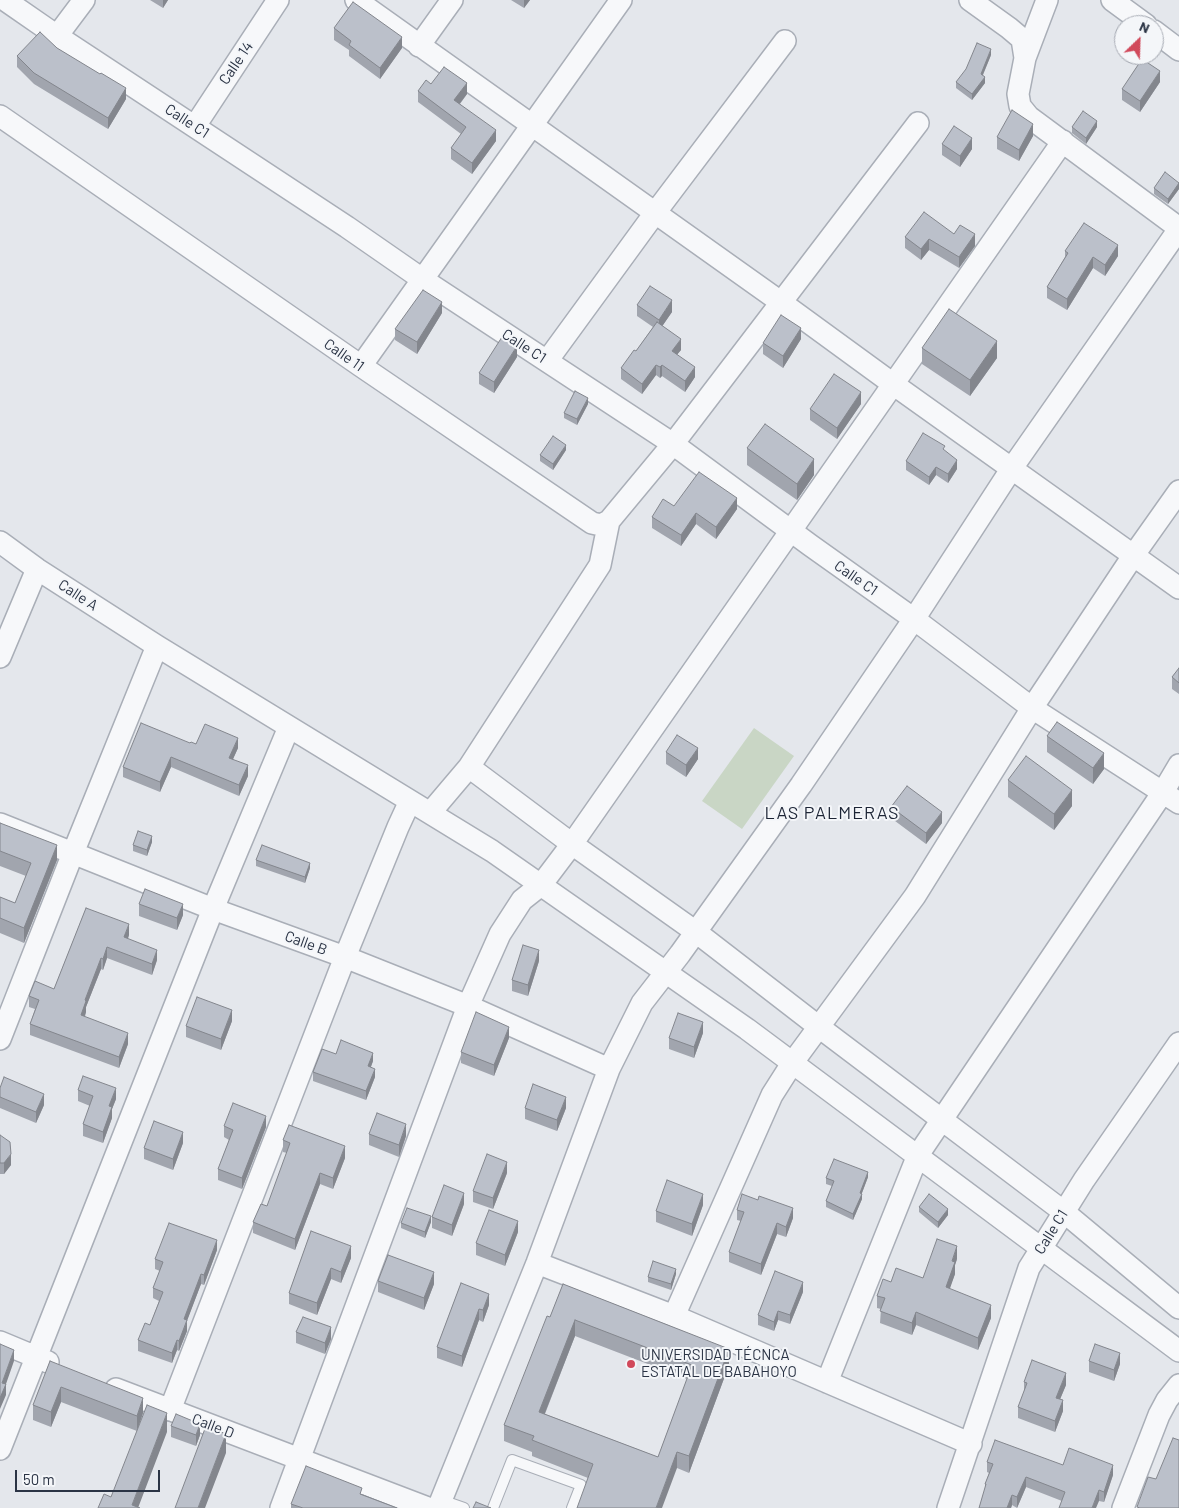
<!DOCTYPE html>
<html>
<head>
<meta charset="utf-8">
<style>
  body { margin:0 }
  #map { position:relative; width:1179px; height:1508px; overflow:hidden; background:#e4e7ec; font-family:Barlow,sans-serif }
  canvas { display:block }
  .north { position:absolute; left:1114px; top:15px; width:50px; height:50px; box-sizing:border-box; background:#f4f6f9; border:1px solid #a4a8b1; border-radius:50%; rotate:24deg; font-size:14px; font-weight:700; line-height:20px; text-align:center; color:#2b3445 }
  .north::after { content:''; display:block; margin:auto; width:18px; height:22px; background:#d1495b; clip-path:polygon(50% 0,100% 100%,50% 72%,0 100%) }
  .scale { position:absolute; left:15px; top:1470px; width:145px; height:22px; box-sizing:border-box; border:2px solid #2b3445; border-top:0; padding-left:6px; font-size:15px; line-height:18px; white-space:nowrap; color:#2b3445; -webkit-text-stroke:4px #f4f6f9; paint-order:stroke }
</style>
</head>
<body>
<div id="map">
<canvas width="1179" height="1508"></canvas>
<div class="north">N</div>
<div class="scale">50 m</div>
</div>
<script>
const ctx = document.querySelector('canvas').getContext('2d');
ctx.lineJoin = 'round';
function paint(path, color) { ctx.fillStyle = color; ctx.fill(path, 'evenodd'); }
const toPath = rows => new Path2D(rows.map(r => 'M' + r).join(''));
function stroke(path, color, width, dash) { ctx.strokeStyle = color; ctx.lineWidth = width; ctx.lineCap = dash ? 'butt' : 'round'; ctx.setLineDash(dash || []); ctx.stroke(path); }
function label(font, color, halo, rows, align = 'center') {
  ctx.font = font + ' Barlow,sans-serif'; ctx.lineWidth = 4; ctx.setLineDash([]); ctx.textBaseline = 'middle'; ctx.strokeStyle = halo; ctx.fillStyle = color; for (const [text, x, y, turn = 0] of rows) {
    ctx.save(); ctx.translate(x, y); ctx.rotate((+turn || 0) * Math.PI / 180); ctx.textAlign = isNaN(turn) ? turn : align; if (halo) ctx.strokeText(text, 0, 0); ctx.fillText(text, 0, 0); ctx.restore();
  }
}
paint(toPath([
  [754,728,794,756,742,829,702,801]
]), '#c9d6c5');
const service = toPath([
  [441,1500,464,1508],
  [493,1508,512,1460,581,1485,572,1508]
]);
const minor = toPath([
  [5,0,57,36,347,227,422,279,673,444,810,545,914,619,1032,708,1179,803],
  [356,0,782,303,893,384,1179,588],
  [970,0,1009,28,1022,39,1025,58,1018,94,1020,106,1029,117,1179,228],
  [1112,0,1146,25],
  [1154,31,1179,50],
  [57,36,84,0],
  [419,46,452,0],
  [1025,58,1047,0],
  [0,116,361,366,592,523,601,525,609,521,673,444,918,123],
  [195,126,278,0],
  [547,361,655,213,785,41],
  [361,366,621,0],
  [609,521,600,565,469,767,572,844,696,932,819,1027,1064,1212,1179,1308],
  [0,542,37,569,157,646,492,851,747,1029,1179,1351],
  [0,657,37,569],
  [430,813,469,767],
  [0,824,213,909,345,957,468,1006,609,1069],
  [0,1039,73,853,157,646],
  [537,1263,674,1316,971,1444],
  [674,1316,772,1095,793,1062,915,896,1032,708,1133,556,1179,491],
  [0,1342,48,1362],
  [827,1382,918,1155,1163,792,1179,765],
  [116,1389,428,1508],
  [170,1410,345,957,398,827,410,801],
  [0,1449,213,909,289,727],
  [281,1508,468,1006,500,934,522,900,541,885,572,844,1063,141],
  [438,1508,537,1263,609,1069,642,1003,680,954,801,785,914,619,1012,468,1179,229],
  [948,1508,1029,1268,1084,1180,1179,1043],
  [1123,1508,1159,1415,1167,1400,1179,1385]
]);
stroke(service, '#a9aeb7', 12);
stroke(minor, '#a9aeb7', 24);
stroke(service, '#f7f8fa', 10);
stroke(minor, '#f7f8fa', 21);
paint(toPath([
  [150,0,168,0,163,8],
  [511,0,530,0,524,8],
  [334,28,402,48,380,79,349,56,349,50,334,40],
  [57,48,126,99,108,129,34,84,17,67,17,56],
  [991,55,983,75,985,83,972,100,956,88,956,82],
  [1160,82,1140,112,1122,100,1122,89],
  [431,84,467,94,460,104,496,141,472,174,451,159,451,148,461,134,418,102,418,91],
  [1072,127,1097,127,1086,144,1072,133],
  [1033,136,1019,161,997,149,997,137],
  [942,144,972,149,960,167,942,155],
  [1179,183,1179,189,1168,204,1154,194,1154,188],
  [954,234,975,246,959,268,929,250,921,260,905,248,905,237],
  [1065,251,1118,256,1105,276,1093,268,1067,310,1047,298,1047,287,1065,257],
  [637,305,672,312,662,326,681,350,677,354,695,377,685,392,662,376,660,378,656,375,642,394,621,379,621,368,636,351,653,327,637,316],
  [442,313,417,354,395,340,395,329],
  [801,339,783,368,763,354,763,343],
  [922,348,997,358,970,396,922,364],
  [517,357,494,393,479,384,479,373],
  [588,404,577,425,564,418,564,413],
  [861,404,837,439,810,420,810,409],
  [747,448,814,475,797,500,747,465],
  [566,450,553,470,540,461,540,455],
  [945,451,957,469,948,483,936,475,929,485,906,470,906,461],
  [674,506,737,509,716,539,696,524,681,546,652,528,652,517],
  [1179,668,1179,694,1172,689,1172,677],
  [1047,736,1104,769,1093,784,1047,752],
  [190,743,238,748,233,759,248,776,239,796,171,767,160,792,123,777,123,767],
  [666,752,698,759,686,777,666,764],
  [1008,780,1072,806,1054,830,1008,797],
  [891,807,942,823,926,844,891,818],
  [0,823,57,860,24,943,0,933,0,897,15,903,26,876,0,866],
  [152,842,147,856,133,851,133,845],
  [256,860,310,868,305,883,256,866],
  [139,904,183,915,177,930,139,916],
  [86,908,129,935,128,939,157,960,152,975,107,958,103,970,101,969,86,1007,86,1012,85,1017,128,1044,119,1068,30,1035,30,1024,35,1009,29,1007,29,996,54,989],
  [539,961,528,996,512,991,512,980],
  [232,1021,221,1050,186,1037,186,1026],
  [703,1033,694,1058,669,1049,669,1038],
  [509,1038,494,1076,461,1063,461,1052],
  [336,1054,373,1061,371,1067,375,1077,366,1100,313,1081,313,1072],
  [0,1088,44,1105,36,1123,0,1108],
  [78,1090,116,1099,112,1109,112,1118,103,1143,83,1136,83,1124,90,1106,78,1101],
  [525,1108,566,1108,557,1131,525,1119],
  [224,1126,266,1127,242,1189,218,1180,218,1169,229,1140,224,1137],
  [369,1134,406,1136,399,1157,369,1145],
  [0,1135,11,1165,4,1174,0,1174],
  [283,1140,345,1158,333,1189,320,1184,295,1250,253,1233,253,1222,267,1206,287,1153,283,1152],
  [183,1143,173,1170,144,1159,144,1148],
  [507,1173,493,1209,473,1202,473,1191],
  [868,1177,862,1193,862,1199,853,1220,826,1207,826,1201,832,1186,826,1184,826,1178],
  [464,1204,452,1236,432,1228,432,1217],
  [703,1205,692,1236,656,1222,656,1211],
  [919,1207,948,1215,938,1228,919,1212],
  [737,1210,793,1218,786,1237,777,1234,761,1275,729,1262,729,1252,741,1221,737,1220],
  [431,1222,425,1238,401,1228,401,1223],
  [311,1231,351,1258,341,1283,331,1279,317,1315,289,1304,289,1293],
  [518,1232,505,1266,476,1255,476,1243],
  [217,1250,204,1285,201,1284,187,1320,187,1331,179,1351,177,1350,172,1363,138,1351,138,1340,150,1325,159,1301,153,1298,153,1288,160,1271,155,1269,155,1259],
  [957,1259,955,1265,955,1274,949,1289,991,1318,978,1350,916,1325,912,1335,880,1323,881,1309,877,1308,877,1296,891,1282,923,1278],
  [676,1274,671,1290,648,1282,648,1277],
  [378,1281,434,1284,424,1310,378,1292],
  [461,1283,489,1305,483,1322,479,1320,462,1367,437,1358,437,1347],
  [563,1284,729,1365,689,1473,677,1468,588,1478,532,1456,532,1452,504,1441,504,1425,550,1317],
  [575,1336,687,1379,658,1457,545,1414],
  [803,1292,790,1324,778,1320,774,1331,758,1325,758,1315],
  [296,1332,331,1339,325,1354,296,1343],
  [50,1361,143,1413,137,1431,61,1402,51,1427,33,1420,33,1405],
  [1089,1361,1120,1364,1114,1381,1089,1372],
  [1024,1382,1066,1385,1060,1399,1063,1411,1055,1432,1018,1418,1018,1407,1024,1393],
  [171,1426,200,1435,196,1446,171,1437],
  [987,1462,1063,1465,1113,1475,1104,1502,1099,1501,1062,1501,1026,1487,1017,1508,1012,1505,1011,1508,979,1508,985,1490,985,1484,989,1473,987,1472],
  [362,1494,397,1508,291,1508,291,1504]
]), '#a1a5ae');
paint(toPath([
  [163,0,168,0,163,8],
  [524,0,530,0,524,8],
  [402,37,402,48,380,79,380,68],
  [991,49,991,55,981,79,981,74],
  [1160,71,1160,82,1140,112,1140,101],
  [985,77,985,83,972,100,972,94],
  [467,83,467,94,454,111,454,100],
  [126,88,126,99,108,129,108,118],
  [1097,121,1097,127,1086,144,1086,138],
  [1033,124,1033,136,1019,161,1019,150],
  [496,130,496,141,472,174,472,163],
  [972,138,972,149,960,167,960,156],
  [1179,183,1179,189,1168,204,1168,199],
  [975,234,975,246,959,268,959,257],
  [929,239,929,250,921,260,921,249],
  [1118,245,1118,256,1105,276,1105,265],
  [1093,257,1093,268,1067,310,1067,299],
  [672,300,672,312,659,331,659,320],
  [442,302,442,313,417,354,417,342],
  [801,328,801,339,783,368,783,356],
  [681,339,681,350,672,361,672,351],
  [997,341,997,358,970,396,970,380],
  [517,346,517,357,494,393,494,382],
  [656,365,656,375,642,394,642,384],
  [662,365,662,376,660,378,660,367],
  [695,367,695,377,685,392,685,381],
  [861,392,861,404,837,439,837,428],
  [588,398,588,404,577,425,577,419],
  [566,445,566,450,553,470,553,464],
  [814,459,814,475,797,500,797,484],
  [957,460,957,469,948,483,948,474],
  [936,467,936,475,929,485,929,477],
  [737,498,737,509,716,539,716,527],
  [696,513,696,524,681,546,681,535],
  [238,738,238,748,229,768,229,758],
  [698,748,698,759,686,777,686,765],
  [1104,753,1104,769,1093,784,1093,768],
  [171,757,171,767,160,792,160,782],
  [248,765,248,776,239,796,239,785],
  [1072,790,1072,806,1054,830,1054,814],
  [942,812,942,823,926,844,926,833],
  [152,836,152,842,147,856,147,850],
  [57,845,57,860,24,943,24,928],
  [310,863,310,868,305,883,305,877],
  [183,904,183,915,177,930,177,918],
  [129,924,129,935,124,948,124,937],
  [107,947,107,958,103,970,103,959],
  [157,950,157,960,152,975,152,964],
  [539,950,539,961,528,996,528,985],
  [101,958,101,969,86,1007,86,1012,81,1026,81,1015,85,1000],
  [232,1010,232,1021,221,1050,221,1039],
  [703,1022,703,1033,694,1058,694,1047],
  [509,1027,509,1038,494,1076,494,1065],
  [128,1033,128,1044,119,1068,119,1057],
  [373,1053,373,1061,368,1074,368,1066],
  [375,1069,375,1077,366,1100,366,1091],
  [116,1088,116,1099,112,1109,112,1118,103,1143,103,1132,109,1106],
  [44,1094,44,1105,36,1123,36,1112],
  [566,1097,566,1108,557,1131,557,1120],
  [266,1116,266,1127,242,1189,242,1178],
  [406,1124,406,1136,399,1157,399,1145],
  [183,1132,183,1143,173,1170,173,1159],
  [345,1146,345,1158,333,1189,333,1178],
  [11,1154,11,1165,4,1174,4,1163],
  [507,1162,507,1173,493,1209,493,1198],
  [868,1172,868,1177,860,1198,860,1193],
  [320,1173,320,1184,295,1250,295,1239],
  [464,1193,464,1204,452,1236,452,1225],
  [703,1194,703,1205,692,1236,692,1224],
  [862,1194,862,1199,853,1220,853,1214],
  [793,1208,793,1218,786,1237,786,1227],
  [948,1209,948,1215,938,1228,938,1222],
  [431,1216,431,1222,425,1238,425,1232],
  [518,1221,518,1232,505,1266,505,1255],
  [777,1223,777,1234,761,1275,761,1264],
  [217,1240,217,1250,204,1285,204,1275],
  [351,1246,351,1258,341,1283,341,1272],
  [957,1246,957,1259,955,1265,955,1274,946,1300,946,1287,952,1261],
  [331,1268,331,1279,317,1315,317,1303],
  [676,1269,676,1274,671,1290,671,1284],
  [434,1272,434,1284,424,1310,424,1298],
  [201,1274,201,1284,184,1329,184,1319],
  [803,1282,803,1292,790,1324,790,1315],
  [489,1294,489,1305,483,1322,483,1310],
  [991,1305,991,1318,978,1350,978,1338],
  [479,1309,479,1320,462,1367,462,1356],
  [778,1311,778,1320,774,1331,774,1322],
  [916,1312,916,1325,912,1335,912,1323],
  [187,1320,187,1331,179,1351,179,1341],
  [575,1320,575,1336,539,1428,539,1412],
  [331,1327,331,1339,325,1354,325,1343],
  [177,1340,177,1350,172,1363,172,1353],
  [729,1349,729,1365,689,1473,689,1456],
  [14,1350,14,1361,6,1384,6,1395,0,1409,0,1398,2,1383],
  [1120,1353,1120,1364,1114,1381,1114,1370],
  [1066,1373,1066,1385,1056,1409,1056,1398],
  [61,1387,61,1402,51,1427,51,1412],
  [143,1398,143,1413,137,1431,137,1416],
  [1063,1400,1063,1411,1055,1432,1055,1421],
  [167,1413,167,1432,138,1508,132,1505],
  [200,1424,200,1435,196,1446,196,1435],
  [226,1434,226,1453,205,1508,198,1508],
  [677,1452,677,1468,662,1508,656,1508],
  [1113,1465,1113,1475,1104,1502,1104,1492],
  [1026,1477,1026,1487,1017,1508,1017,1497],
  [1099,1490,1099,1501,1096,1508,1092,1508],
  [1012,1495,1012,1505,1011,1508,1007,1508]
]), '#83868d');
const building = toPath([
  [353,2,402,37,380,68,349,45,351,41,334,28,353,2],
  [40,32,57,48,100,74,101,73,126,88,108,118,34,73,17,56,40,32],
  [977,43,991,49,981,74,985,77,972,94,956,82,966,69,977,43],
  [1142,59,1160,71,1140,101,1122,89,1142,59],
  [444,67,467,83,454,100,496,130,472,163,451,148,466,127,418,91,426,80,431,84,444,67],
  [1012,110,1033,124,1019,150,997,137,1012,110],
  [1083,111,1097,121,1086,138,1072,127,1083,111],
  [954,126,972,138,960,156,942,144,954,126],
  [1165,172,1179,183,1168,199,1154,188,1165,172],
  [924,212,954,234,960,225,975,234,959,257,929,239,921,249,905,237,924,212],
  [1084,223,1118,245,1105,265,1093,257,1067,299,1047,287,1068,253,1065,251,1084,223],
  [650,286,672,300,659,320,637,305,650,286],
  [423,290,442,302,417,342,395,329,423,290],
  [949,309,997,341,970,380,922,348,949,309],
  [781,315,801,328,783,356,763,343,781,315],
  [657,322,681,339,672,351,695,367,685,381,662,365,660,367,656,365,642,384,621,368,634,350,636,351,657,322],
  [502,337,517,346,494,382,479,373,502,337],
  [834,374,861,392,837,428,810,409,834,374],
  [575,391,588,398,577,419,564,413,575,391],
  [765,424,814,459,797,484,747,448,765,424],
  [923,433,945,446,943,449,957,460,948,474,936,467,929,477,906,461,923,433],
  [553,436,566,445,553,464,540,455,553,436],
  [699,472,737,498,716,527,696,513,681,535,652,517,663,499,674,506,699,472],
  [1179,668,1179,683,1172,677,1179,668],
  [1057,722,1104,753,1093,768,1047,736,1057,722],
  [141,723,190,743,191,742,196,744,205,724,238,738,229,758,248,765,239,785,171,757,160,782,123,767,141,723],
  [677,735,698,748,686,765,666,752,677,735],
  [1026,756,1072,790,1054,814,1008,780,1026,756],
  [907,786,942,812,926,833,891,807,907,786],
  [0,823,57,845,24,928,0,918,0,897,15,903,31,863,0,851,0,823],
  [138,831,152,836,147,850,133,845,138,831],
  [262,845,310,863,305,877,256,860,262,845],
  [145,889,183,904,177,918,139,904,145,889],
  [86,908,129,924,124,937,157,950,152,964,107,947,103,959,101,958,85,1000,86,1001,81,1015,128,1033,119,1057,30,1024,39,1000,29,996,35,981,54,989,86,908],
  [523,945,539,950,528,985,512,980,523,945],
  [197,997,232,1010,221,1039,186,1026,197,997],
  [476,1012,509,1027,494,1065,461,1052,476,1012],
  [678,1013,703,1022,694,1047,669,1038,678,1013],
  [341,1040,373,1053,368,1066,375,1069,366,1091,313,1072,322,1049,336,1054,341,1040],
  [83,1076,116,1088,109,1106,112,1107,103,1132,83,1124,93,1096,78,1090,83,1076],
  [4,1077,44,1094,36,1112,0,1097,0,1088,4,1077],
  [533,1084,566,1097,557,1120,525,1108,533,1084],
  [233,1103,266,1116,242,1178,218,1169,233,1130,224,1126,233,1103],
  [377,1113,406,1124,399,1145,369,1134,377,1113],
  [154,1121,183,1132,173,1159,144,1148,154,1121],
  [289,1125,345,1146,333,1178,320,1173,295,1239,253,1222,261,1204,267,1206,290,1143,283,1140,289,1125],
  [0,1135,10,1142,11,1154,4,1163,0,1163,0,1135],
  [487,1154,507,1162,493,1198,473,1191,487,1154],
  [834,1159,868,1172,860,1193,862,1194,853,1214,826,1201,834,1181,826,1178,834,1159],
  [667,1180,703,1194,692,1224,656,1211,667,1180],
  [444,1185,464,1193,452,1225,432,1217,444,1185],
  [742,1194,758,1200,759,1196,793,1208,786,1227,777,1223,761,1264,729,1252,744,1212,737,1210,742,1194],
  [929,1194,948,1209,938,1222,919,1207,929,1194],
  [407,1208,431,1216,425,1232,401,1223,407,1208],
  [489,1210,518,1221,505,1255,476,1243,489,1210],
  [169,1223,217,1240,204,1275,201,1274,184,1319,187,1320,179,1341,177,1340,172,1353,138,1340,145,1323,150,1325,163,1292,153,1288,163,1262,155,1259,169,1223],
  [311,1231,351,1246,341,1272,331,1268,317,1303,289,1293,311,1231],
  [937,1239,957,1246,952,1261,955,1262,946,1287,991,1305,978,1338,916,1312,912,1323,880,1311,885,1298,877,1296,883,1279,891,1282,896,1268,923,1278,937,1239],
  [388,1255,434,1272,424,1298,378,1281,388,1255],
  [653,1261,676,1269,671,1284,648,1277,653,1261],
  [775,1271,803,1282,790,1315,778,1311,774,1322,758,1315,775,1271],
  [461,1283,489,1294,483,1310,479,1309,462,1356,437,1347,461,1283],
  [563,1284,729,1349,689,1456,677,1452,656,1508,577,1508,593,1464,532,1440,534,1436,504,1425,547,1316,550,1317,563,1284],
  [575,1320,692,1365,658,1457,539,1412,575,1320],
  [303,1317,331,1327,325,1343,296,1332,303,1317],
  [0,1344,14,1350,2,1383,6,1384,0,1398,0,1344],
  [1095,1344,1120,1353,1114,1370,1089,1361,1095,1344],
  [1032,1360,1066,1373,1056,1398,1063,1400,1055,1421,1018,1407,1027,1383,1024,1382,1032,1360],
  [50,1361,143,1398,137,1416,61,1387,51,1412,33,1405,50,1361],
  [147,1405,167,1413,132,1505,140,1508,98,1508,104,1494,111,1497,147,1405],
  [176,1414,200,1424,196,1435,171,1426,176,1414],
  [206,1426,226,1434,198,1508,175,1508,206,1426],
  [1173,1438,1179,1440,1179,1508,1140,1508,1137,1507,1148,1477,1156,1479,1173,1438],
  [995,1440,1063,1465,1069,1448,1113,1465,1104,1492,1099,1490,1092,1508,1059,1508,1065,1492,1026,1477,1017,1497,1012,1495,1007,1508,979,1508,986,1484,985,1484,993,1464,987,1462,995,1440],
  [306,1466,362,1488,360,1494,397,1508,303,1508,291,1504,306,1466],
  [476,1502,491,1508,473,1508,476,1502]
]);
paint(building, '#bbc0ca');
stroke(building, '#83868d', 1);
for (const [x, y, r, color] of [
  [631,1364,5,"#d1495b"]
]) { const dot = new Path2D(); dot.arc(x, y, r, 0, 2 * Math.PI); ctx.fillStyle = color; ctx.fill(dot); stroke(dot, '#f4f6f9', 2); }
label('15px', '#2b3445', '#f4f6f9', [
  ["Calle 14",236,63,-56],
  ["Calle C1",187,121,33],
  ["Calle C1",524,346,33],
  ["Calle 11",344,355,35],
  ["Calle C1",856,578,35],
  ["Calle A",78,595,33],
  ["Calle B",306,943,20],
  ["Calle C1",1051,1232,-58],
  ["Calle D",213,1426,21]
]);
label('15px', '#2b3445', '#f4f6f9', [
  ["UNIVERSIDAD TÉCNCA",641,1355],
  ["ESTATAL DE BABAHOYO",641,1372]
], 'left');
ctx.letterSpacing = '1px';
label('18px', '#1d2536', '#f4f6f9', [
  ["LAS PALMERAS",832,813]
]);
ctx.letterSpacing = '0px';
</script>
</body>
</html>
